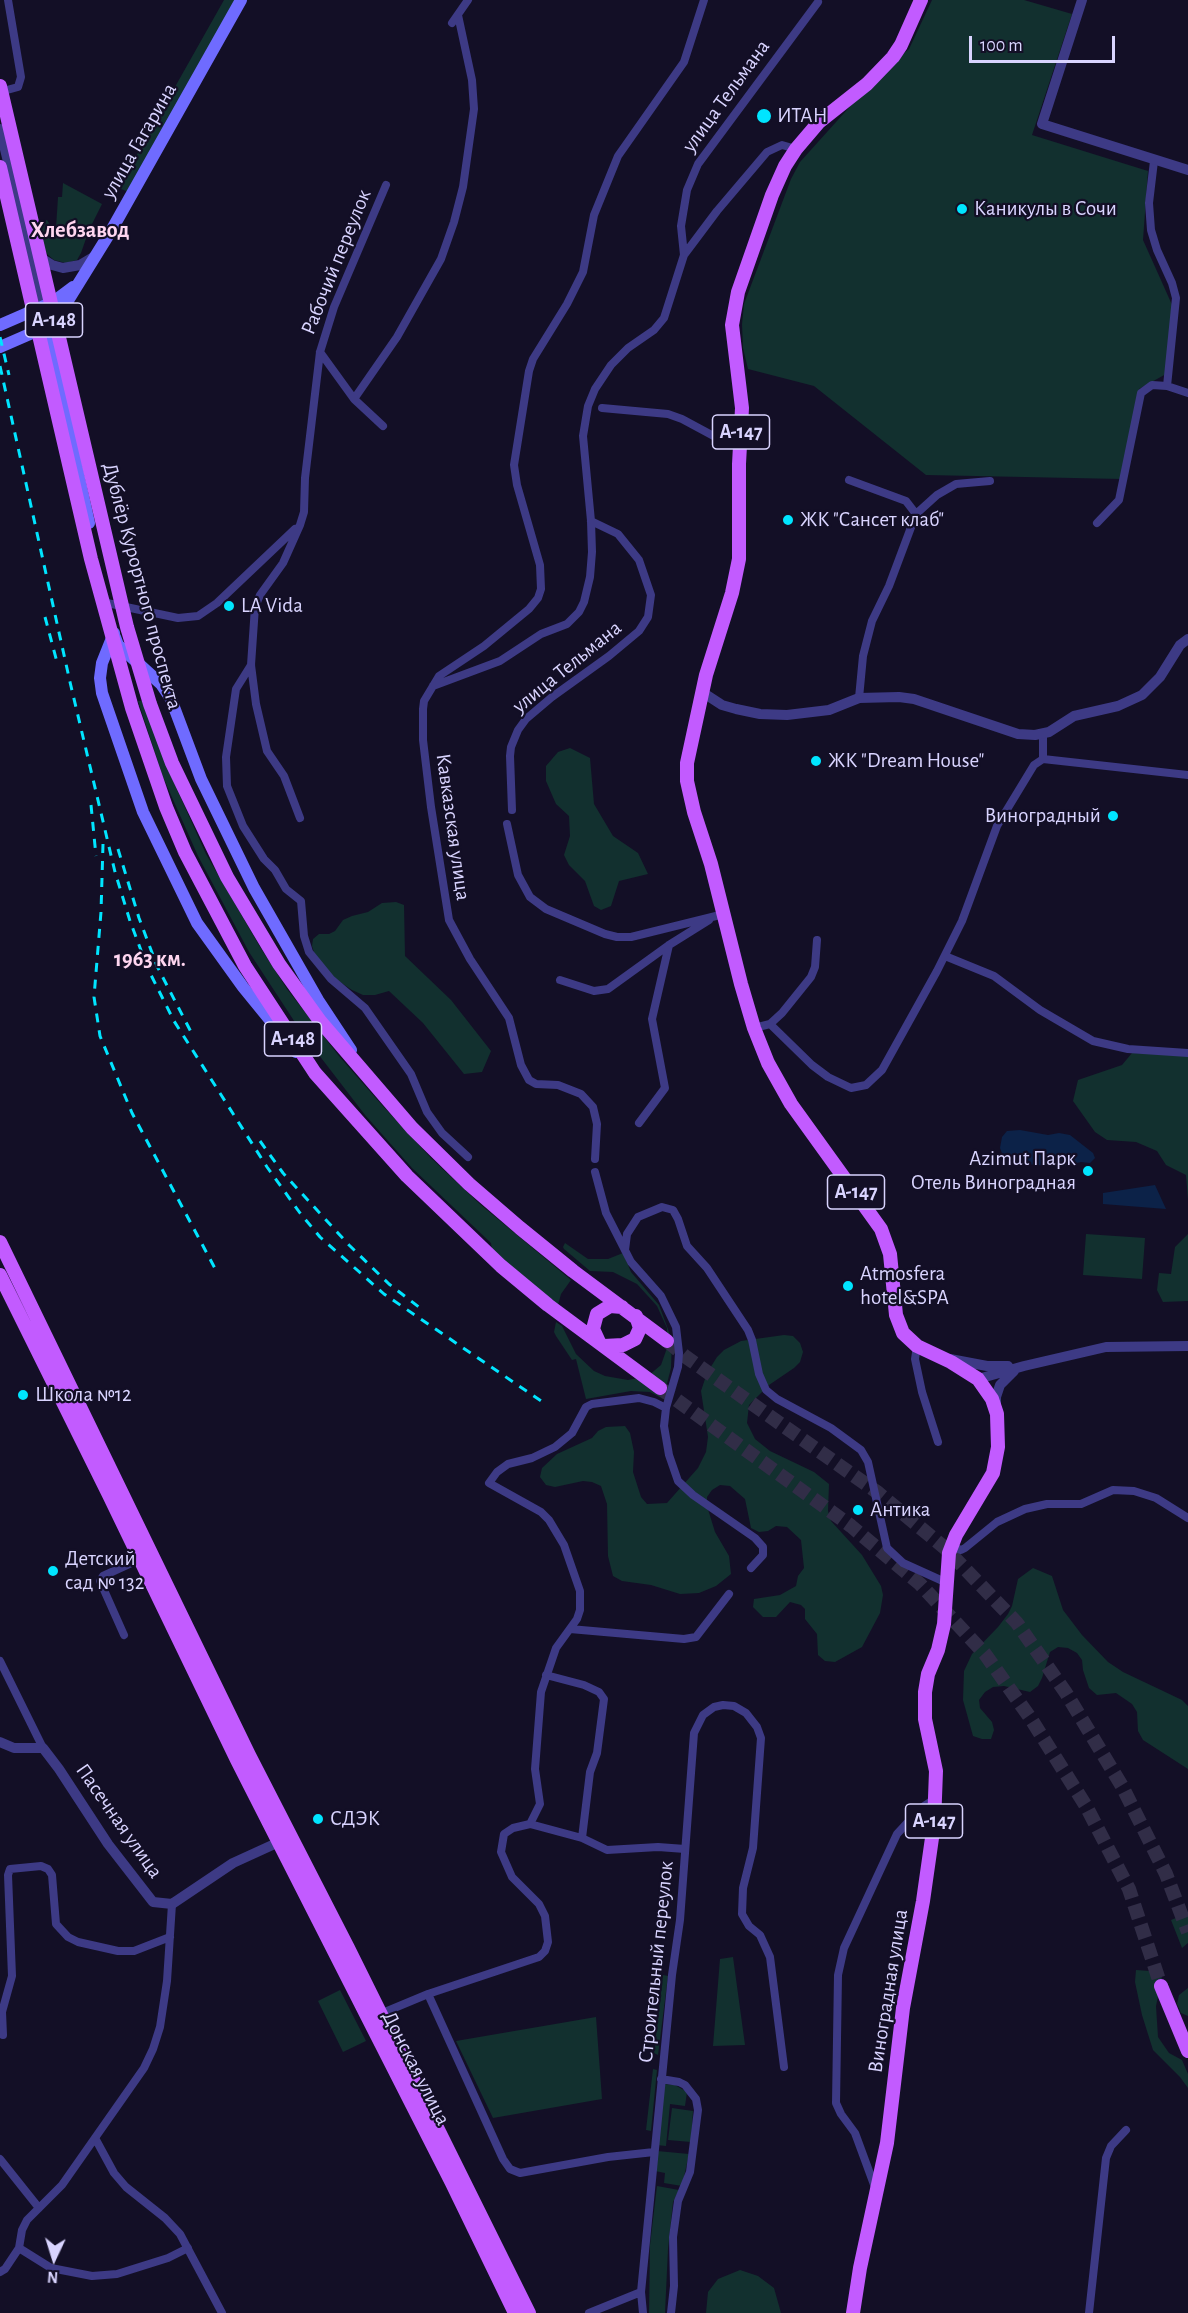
<!DOCTYPE html>
<html>
<head>
<meta charset="utf-8">
<style>
  body { margin:0 }
  #map { position:relative; width:1188px; height:2313px; overflow:hidden; background:#130f26; font-family:"Alegreya Sans",sans-serif }
  canvas { display:block }
  .north { position:absolute; left:24px; top:2229px; width:60px; height:60px; -webkit-text-stroke:4px #130f26; paint-order:stroke; rotate:184deg; font-size:16px; font-weight:700; line-height:24px; text-align:center; color:#d9d4ff }
  .north::after { content:''; display:block; margin:auto; width:21px; height:27px; background:#d9d4ff; clip-path:polygon(50% 0,100% 100%,50% 72%,0 100%) }
  .scale { position:absolute; left:969px; top:36px; width:146px; height:27px; box-sizing:border-box; border:3px solid #d9d4ff; border-top:0; padding-left:8px; font-size:18px; line-height:21px; white-space:nowrap; color:#d9d4ff; -webkit-text-stroke:4px #130f26; paint-order:stroke }
</style>
</head>
<body>
<div id="map">
<canvas width="1188" height="2313"></canvas>
<div class="north">N</div>
<div class="scale">100 m</div>
</div>
<script>
const ctx = document.querySelector('canvas').getContext('2d');
ctx.lineJoin = 'round';
function paint(path, color) { ctx.fillStyle = color; ctx.fill(path, 'evenodd'); }
const toPath = rows => new Path2D(rows.map(r => 'M' + r).join(''));
function stroke(path, color, width, dash) { ctx.strokeStyle = color; ctx.lineWidth = width; ctx.lineCap = dash ? 'butt' : 'round'; ctx.setLineDash(dash || []); ctx.stroke(path); }
function label(font, color, halo, rows, align = 'center') {
  ctx.font = font + ' "Alegreya Sans",sans-serif'; ctx.lineWidth = 4.5; ctx.setLineDash([]); ctx.textBaseline = 'middle'; ctx.strokeStyle = halo; ctx.fillStyle = color; for (const [text, x, y, turn = 0] of rows) {
    ctx.save(); ctx.translate(x, y); ctx.rotate((+turn || 0) * Math.PI / 180); ctx.textAlign = isNaN(turn) ? turn : align; if (halo) ctx.strokeText(text, 0, 0); ctx.fillText(text, 0, 0); ctx.restore();
  }
}
paint(toPath([
  [224,0,241,0,132,193,118,188],
  [932,0,1024,0,1072,14,1032,135,1148,171,1143,240,1173,307,1166,374,1139,389,1122,479,926,475,814,386,748,369,743,348,742,324,744,304,791,179,800,162,882,71,909,49],
  [63,183,102,204,89,230,81,253,77,260,66,263,54,260,48,255,44,249,40,223,47,220,54,231,56,228,58,197,62,197],
  [138,701,142,701,170,774,206,854,260,947,287,989,339,1056,381,1104,431,1158,481,1205,571,1280,561,1294,558,1305,492,1250,491,1243,412,1168,365,1115,302,1033,249,952,198,856,163,777],
  [570,748,590,758,594,804,613,836,638,853,648,874,619,881,611,906,601,910,594,906,585,881,569,865,564,855,570,836,569,816,556,804,546,781,546,766,558,752],
  [396,902,404,905,405,956,451,1000,491,1051,482,1072,464,1074,423,1023,389,991,375,995,363,995,352,990,334,978,315,955,312,946,313,939,319,934,329,934,335,931,343,920,352,916,368,912,382,903],
  [1132,1053,1188,1054,1188,1200,1186,1175,1166,1165,1157,1151,1136,1142,1107,1140,1095,1132,1073,1101,1078,1080,1122,1065],
  [1086,1234,1145,1238,1142,1279,1083,1275],
  [1188,1234,1188,1301,1163,1302,1157,1290,1159,1273,1171,1274,1175,1247],
  [565,1243,588,1259,608,1259,623,1253,631,1272,659,1305,672,1340,671,1368,663,1399,650,1392,631,1391,586,1399,576,1359,572,1360,556,1336,554,1332,556,1322,562,1326,576,1354,594,1371,605,1376,628,1380,648,1376,661,1365,667,1348,667,1328,657,1306,637,1284,613,1272,590,1271,564,1249,563,1247],
  [784,1335,793,1336,800,1343,803,1352,800,1362,794,1368,769,1385,749,1405,747,1423,755,1439,770,1451,814,1472,829,1484,828,1511,831,1521,862,1555,881,1586,883,1595,880,1613,862,1647,835,1662,825,1661,818,1655,817,1634,805,1619,805,1609,801,1605,790,1602,776,1617,763,1617,753,1607,754,1599,780,1595,796,1586,798,1576,804,1568,801,1540,787,1527,776,1526,768,1531,759,1532,751,1528,745,1499,730,1486,720,1485,712,1490,707,1497,707,1506,715,1532,729,1556,731,1574,716,1586,699,1593,680,1594,651,1585,622,1581,613,1576,608,1556,607,1504,601,1486,592,1482,583,1481,555,1487,546,1485,540,1477,542,1468,557,1454,592,1438,598,1431,606,1427,625,1426,630,1433,634,1452,633,1472,641,1497,647,1504,667,1503,698,1468,706,1452,708,1437,701,1391,707,1373,717,1357,724,1350,741,1341],
  [1033,1568,1052,1576,1063,1610,1082,1635,1108,1662,1123,1672,1182,1700,1188,1706,1188,1769,1143,1740,1138,1731,1137,1712,1132,1704,1116,1693,1097,1695,1089,1688,1083,1670,1082,1660,1077,1653,1068,1648,1058,1647,1050,1652,1042,1678,1038,1686,1030,1692,1004,1686,993,1687,985,1692,979,1700,980,1708,992,1722,994,1730,991,1739,982,1739,973,1736,963,1700,964,1671,972,1654,998,1627,1008,1614,1012,1606,1018,1579],
  [1188,1913,1188,1943,1182,1948,1171,1920],
  [733,1957,745,2045,713,2046,720,1959],
  [1136,1970,1163,1972,1156,2006,1158,2037,1169,2053,1182,2060,1188,2074,1188,2088,1180,2077,1153,2050,1142,2015,1135,1982],
  [663,1975,668,1976,658,2055,654,2053],
  [1188,1988,1188,2016,1181,2013,1177,2004,1179,1995],
  [340,1990,366,2041,343,2052,318,2001],
  [596,2017,602,2099,493,2118,456,2041],
  [653,2069,657,2070,651,2131,646,2130],
  [664,2084,675,2085,687,2092,685,2106,670,2104,666,2146,657,2145],
  [672,2108,693,2111,691,2142,668,2140],
  [657,2151,689,2154,682,2186,664,2183,665,2173,655,2171],
  [657,2186,679,2190,673,2202,668,2249,665,2313,649,2313,650,2245],
  [740,2270,758,2276,774,2288,781,2313,706,2313,708,2292,718,2279]
]), '#12302f');
paint(toPath([
  [1020,1130,1048,1135,1059,1133,1070,1135,1093,1153,1095,1158,1090,1163,1081,1162,1060,1167,1014,1163,1003,1156,1000,1148,1002,1137,1007,1131],
  [1155,1185,1166,1209,1103,1204,1103,1193]
]), '#0c2248');
stroke(toPath([
  [667,1341,686,1357,877,1492,945,1548,1017,1623,1066,1693,1122,1786,1166,1874,1188,1932],
  [660,1388,851,1526,920,1584,985,1654,1031,1719,1086,1806,1129,1889,1161,1986]
]), '#312d47', 14, [14, 7]);
stroke(toPath([
  [452,23,468,0],
  [0,92,18,87,21,77,8,0],
  [1154,161,1149,203,1151,230,1157,250,1172,283,1176,298,1167,386],
  [684,255,717,211,767,152,782,145,796,149],
  [320,352,354,399,383,426],
  [354,399,397,337,441,259,454,222,463,187,474,109,472,80,458,15],
  [602,408,668,414,682,419,721,440,740,443],
  [849,480,906,501,916,514],
  [1097,523,1119,500,1141,393,1152,385,1167,386,1188,393],
  [107,603,178,618,198,616,217,603,295,529],
  [251,665,236,689,226,757,227,786,243,826,264,859,275,870,286,889,301,901,304,936,309,952,331,979,365,1008,411,1074,427,1112,442,1133,468,1157],
  [433,686,500,661,541,634,567,624,579,612,584,602,590,577,592,552,591,521,583,436,588,406,595,389,611,365,628,348,654,330,664,318,684,255,681,226,687,190,698,164,818,2],
  [859,698,863,656,872,621,889,586,916,514,937,495,956,484,990,481],
  [1043,759,1043,734],
  [512,810,510,756,511,747,518,730,526,719,552,697,609,656,639,631,648,617,651,595,639,560,618,534,591,521],
  [300,818,284,776,267,751,256,704,251,665,255,607,260,595,283,563,300,525,304,512,305,478,320,352,334,307,386,185],
  [507,824,518,875,530,897,546,909,605,934,617,937,631,937,724,914],
  [945,956,994,976,1040,1010,1093,1041,1128,1049,1188,1053],
  [560,980,594,991,608,989,669,945,709,920],
  [770,1024,812,1065,828,1077,851,1088,866,1085,882,1070,937,971,962,921,997,826,1034,765,1043,759,1188,775],
  [754,1028,770,1024,782,1013,811,977,815,967,817,940],
  [639,1123,665,1088,652,1019,669,945],
  [595,1159,597,1124,593,1107,581,1094,558,1085,536,1084,529,1080,521,1065,509,1018,470,959,449,920,431,807,423,740,423,709,424,701,439,676,484,646,529,609,538,598,541,589,540,565,517,485,514,465,529,371,533,359,567,304,583,272,594,215,618,156,684,62,704,0],
  [595,1172,606,1213,631,1262,661,1296,676,1327,679,1353,678,1367,666,1408,664,1426,669,1455,678,1481,693,1495,755,1538,763,1547,763,1555,751,1568],
  [625,1250,627,1234,638,1217,662,1207,673,1210,678,1219,687,1246,707,1268,748,1330,752,1340,759,1374,766,1390,777,1399,831,1428,861,1450,868,1462,887,1548,903,1563,945,1582],
  [917,1346,915,1359,922,1392,938,1442],
  [951,1546,961,1550,965,1548,997,1522,1025,1509,1047,1504,1081,1504,1113,1490,1134,1491,1156,1498,1188,1518],
  [570,1629,684,1639,696,1637,729,1594],
  [124,1635,100,1581,103,1576,140,1559],
  [0,1661,43,1748],
  [546,1675,584,1685,599,1692,604,1699,597,1753,590,1772,582,1838],
  [530,1824,540,1804,535,1769,541,1692,556,1648,577,1619,580,1610,580,1591,564,1545,549,1520,541,1512,489,1483,497,1472,508,1464,532,1458,555,1447,572,1433,586,1407,592,1404,639,1398,654,1402,666,1408],
  [428,1994,503,2159,510,2169,520,2173,608,2157,654,2152],
  [380,2014,428,1994,539,1957,545,1951,548,1942,545,1916,539,1904,512,1877,501,1852,504,1834,513,1828,530,1824,582,1838,607,1850,658,1847,685,1849],
  [3,2035,2,2012,12,1976,8,1875,10,1869,41,1866,48,1869,52,1875,56,1924,68,1937,78,1942,118,1951,134,1951,170,1937],
  [661,2079,679,2082,685,2085,696,2099,698,2110,690,2172,678,2201,673,2237,674,2286,671,2313],
  [95,2138,114,2173,126,2187,165,2218,180,2234,222,2313],
  [0,2159,39,2208],
  [876,2190,855,2133,841,2114,836,2103,838,1975,844,1948,897,1834,921,1808,936,1798],
  [19,2248,51,2268,92,2276,117,2274,168,2258,188,2248],
  [0,2272,5,2269,19,2248,22,2230,27,2220,62,2185,144,2068,153,2049,160,2027,167,1981,172,1904],
  [641,2292,672,1975,680,1920,694,1733,703,1715,714,1707,723,1705,734,1706,746,1713,757,1727,761,1738,753,1848,743,1888,742,1914,749,1926,760,1935,770,1957,784,2067],
  [589,2313,641,2292,643,2313],
  [1089,2313,1106,2158,1111,2146,1126,2130]
]), '#3d3a85', 8);
stroke(toPath([
  [1082,0,1042,124,1188,170],
  [0,129,27,239],
  [27,244,41,258,52,265,63,268,80,265,95,256],
  [28,244,42,307],
  [702,692,722,705,736,709,760,714,787,715,829,710,859,698,899,697,914,699,1018,734,1035,735,1049,732,1074,716,1118,706,1142,695,1160,677,1180,645,1188,639],
  [950,1359,987,1366,1008,1366],
  [978,1379,1024,1366,1106,1347,1188,1346],
  [996,1408,996,1397,1000,1385,1014,1371],
  [0,1742,14,1748,43,1748,59,1769,108,1844,153,1902,172,1904,233,1863,279,1842]
]), '#3d3a85', 10);
stroke(toPath([
  [42,307,89,523],
  [0,325,53,302,73,287],
  [0,347,46,327,59,315,111,231,241,0],
  [114,633,102,663,100,678,102,693,143,812,197,923,243,987,296,1052],
  [115,637,118,645,161,684,171,699,201,779,254,888,318,1000,351,1050]
]), '#6f6bff', 12);
stroke(toPath([
  [0,86,127,627,150,704,172,763,227,877,279,964,320,1021,412,1128,469,1184,520,1228,573,1271,667,1341],
  [0,167,91,559,132,708,166,807,185,852,245,966,315,1073,407,1176,501,1266,548,1305,660,1388],
  [0,1242,249,1755,348,1948,529,2313],
  [0,1275,109,1495,237,1760,452,2183,515,2313],
  [599,1342,593,1329,597,1314,610,1306,622,1307],
  [604,1346,623,1345,635,1339,640,1328,636,1316],
  [1161,1986,1188,2051],
  [853,2313,860,2268,887,2143,903,2008,923,1901,934,1824,936,1771,925,1719,925,1692,928,1674,938,1650,944,1624,949,1553,956,1535,993,1473,998,1447,997,1414,992,1399,978,1379,951,1362,917,1346,903,1333,896,1315,890,1254,881,1229,791,1104,768,1063,754,1028,741,984,711,864,694,812,687,781,687,763,706,675,732,593,739,559,739,464,742,408,732,325,738,292,772,195,785,166,796,149,819,122,867,84,893,57,901,45,921,0]
]), '#c25bff', 14);
stroke(toPath([
  [0,337,9,375],
  [0,366,70,682,115,872,130,921,148,969,174,1021,267,1167,300,1213,320,1237,384,1294,547,1405],
  [45,617,57,662],
  [91,805,96,856],
  [103,844,101,912,94,997,100,1036,132,1113,218,1274],
  [118,849,139,918,157,966,191,1032],
  [260,1141,283,1173,349,1245,389,1284,424,1311]
]), '#00e5ff', 3, [9, 8]);
for (const [x, y, r, color] of [
  [764,116,8,"#00e5ff"],
  [962,209,6,"#00e5ff"],
  [788,520,6,"#00e5ff"],
  [229,606,6,"#00e5ff"],
  [816,761,6,"#00e5ff"],
  [1113,816,6,"#00e5ff"],
  [1088,1171,6,"#00e5ff"],
  [848,1286,6,"#00e5ff"],
  [23,1395,6,"#00e5ff"],
  [858,1510,6,"#00e5ff"],
  [53,1571,6,"#00e5ff"],
  [318,1819,6,"#00e5ff"]
]) { const dot = new Path2D(); dot.arc(x, y, r, 0, 2 * Math.PI); ctx.fillStyle = color; ctx.fill(dot); stroke(dot, '#130f26', 2); }
for (const [x, y, w] of [
  [54,320,57],
  [741,432,57],
  [293,1039,57],
  [856,1192,57],
  [934,1821,57]
]) { const box = new Path2D(); box.roundRect(x - w / 2, y - 17, w, 34, 4.5); ctx.fillStyle = '#130f26'; ctx.fill(box); stroke(box, '#d9d4ff', 1.5); }
label('bold 20px', '#d9d4ff', null, [
  ["А-148",54,320],
  ["А-147",741,432],
  ["А-148",293,1039],
  ["А-147",856,1192],
  ["А-147",934,1821]
]);
label('21px', '#d9d4ff', '#130f26', [
  ["улица Тельмана",726,96,-54],
  ["улица Гагарина",139,141,-60],
  ["Рабочий переулок",336,262,-68],
  ["Дублёр Курортного проспекта",142,586,75],
  ["улица Тельмана",567,667,-39],
  ["Кавказская улица",453,827,82],
  ["Пасечная улица",119,1821,55],
  ["Строительный переулок",656,1962,-84],
  ["Виноградная улица",888,1991,-81],
  ["Донская улица",416,2068,63]
]);
label('21px', '#d9d4ff', '#130f26', [
  ["ИТАН",777,116],
  ["Каникулы в Сочи",974,209],
  ["ЖК \"Сансет клаб\"",800,520],
  ["LA Vida",241,606],
  ["ЖК \"Dream House\"",828,761],
  ["Виноградный",1101,816,"right"],
  ["Azimut Парк",1076,1159,"right"],
  ["Отель Виноградная",1076,1183,"right"],
  ["Atmosfera",860,1274],
  ["hotel&SPA",860,1298],
  ["Школа №12",35,1395],
  ["Антика",870,1510],
  ["Детский",65,1559],
  ["сад № 132",65,1583],
  ["СДЭК",330,1819]
], 'left');
label('bold 22px', '#ffd6f0', '#130f26', [
  ["Хлебзавод",80,230],
  ["1963 км.",150,959]
]);
</script>
</body>
</html>
